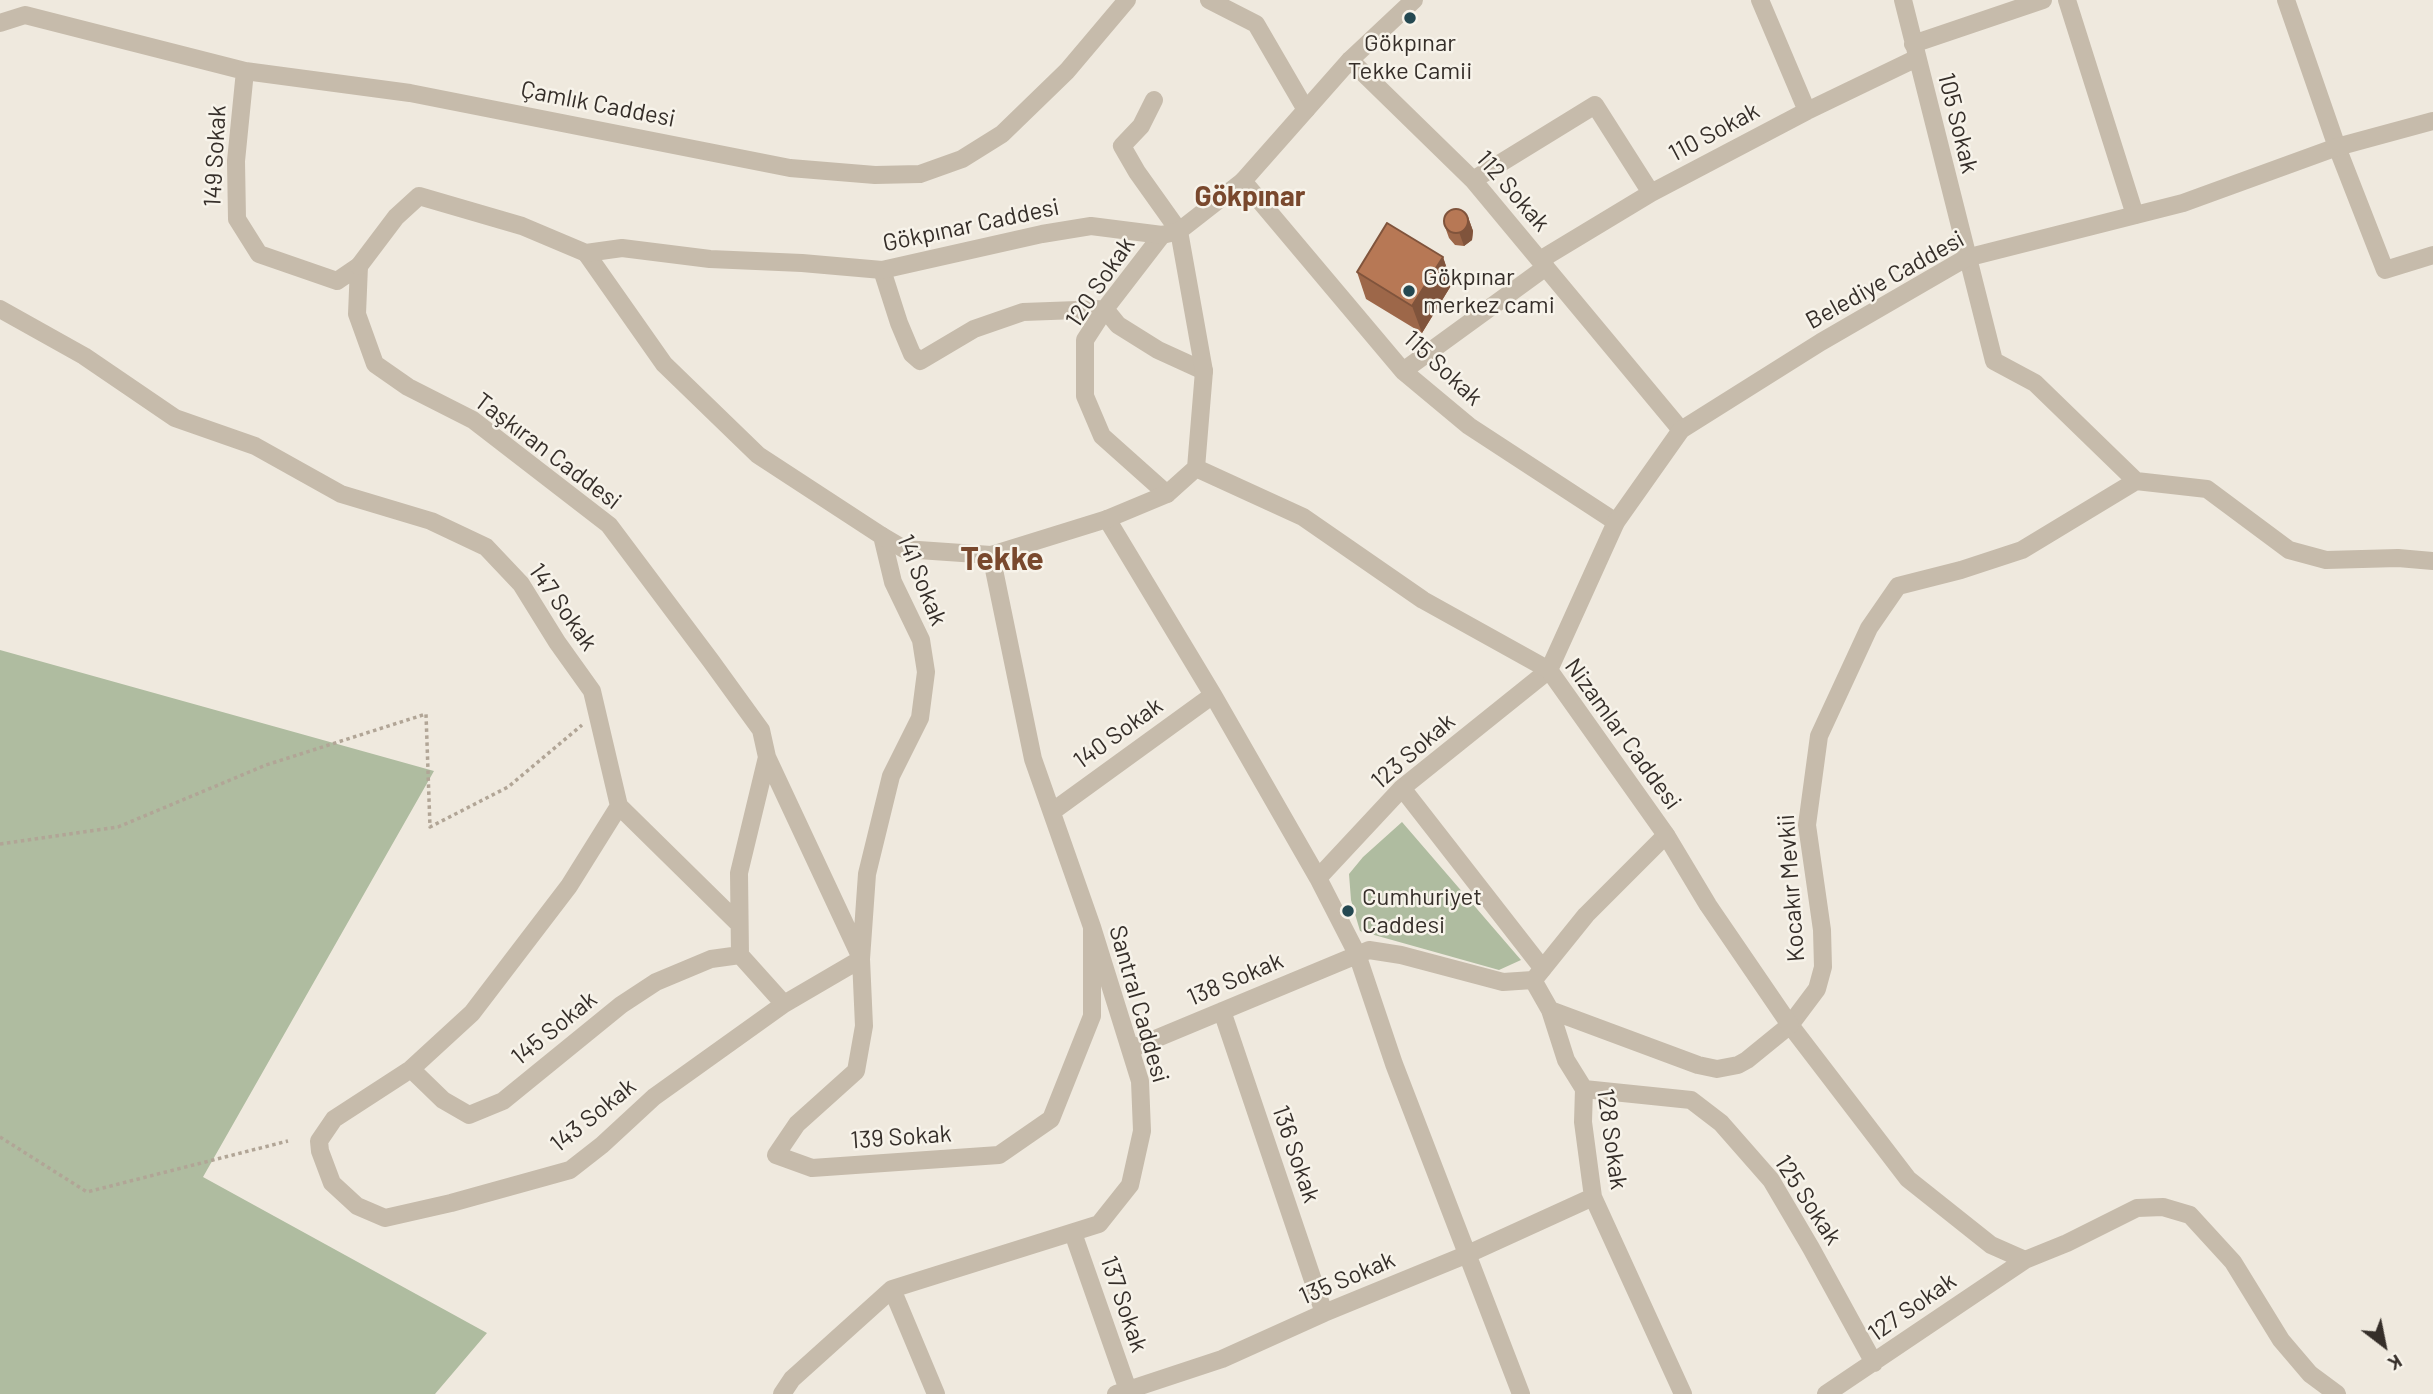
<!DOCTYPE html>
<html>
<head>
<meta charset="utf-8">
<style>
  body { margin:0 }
  #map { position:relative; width:2433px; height:1394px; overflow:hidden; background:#efe9de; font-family:Barlow,sans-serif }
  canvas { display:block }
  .north { position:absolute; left:2349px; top:1310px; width:70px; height:70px; -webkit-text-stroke:5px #f7f3ea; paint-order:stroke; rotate:148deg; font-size:19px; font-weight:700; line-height:28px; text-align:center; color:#352e29 }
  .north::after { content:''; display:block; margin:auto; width:24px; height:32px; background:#352e29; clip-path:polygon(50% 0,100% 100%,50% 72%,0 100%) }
</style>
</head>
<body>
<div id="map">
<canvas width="2433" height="1394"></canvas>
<div class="north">K</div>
</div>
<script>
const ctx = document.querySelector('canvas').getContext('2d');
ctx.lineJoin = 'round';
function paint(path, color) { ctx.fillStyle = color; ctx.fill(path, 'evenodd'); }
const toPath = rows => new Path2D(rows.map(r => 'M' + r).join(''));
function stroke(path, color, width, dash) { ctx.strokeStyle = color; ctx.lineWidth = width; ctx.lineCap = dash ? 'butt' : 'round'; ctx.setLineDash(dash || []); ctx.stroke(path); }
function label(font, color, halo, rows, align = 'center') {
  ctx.font = font + ' Barlow,sans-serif'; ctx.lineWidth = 5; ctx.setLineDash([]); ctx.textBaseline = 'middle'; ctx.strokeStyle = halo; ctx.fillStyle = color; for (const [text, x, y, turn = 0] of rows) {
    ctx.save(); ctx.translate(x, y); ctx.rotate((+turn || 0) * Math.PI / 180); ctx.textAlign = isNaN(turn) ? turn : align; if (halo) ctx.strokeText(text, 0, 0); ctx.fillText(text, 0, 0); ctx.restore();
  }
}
paint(toPath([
  [0,650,434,771,203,1177,487,1333,435,1394,0,1394],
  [1402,822,1521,960,1499,970,1360,931,1351,900,1349,874,1363,857]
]), '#afbca0');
stroke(toPath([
  [0,844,118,827,266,765,426,714,430,827,508,787,582,725],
  [0,1137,87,1192,288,1141]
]), '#b1a596', 3.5, [3.5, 3.5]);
stroke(toPath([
  [1209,0,1256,24,1306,110],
  [1760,0,1807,111],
  [1903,0,1994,361,2035,383,2136,481],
  [2067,0,2135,215],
  [2286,0,2337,147,2385,270,2433,255],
  [0,23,25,15,245,71,410,93,790,168,875,175,920,174,962,159,1002,134,1067,71,1127,0],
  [1913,44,2043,0],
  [1350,60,1473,180,1681,430],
  [245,71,236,161,237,219,259,254,337,281,359,266],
  [1154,100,1141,126,1122,146,1137,172,1179,231],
  [1473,180,1595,105,1651,193],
  [1243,181,1403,371,1469,426,1616,522],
  [1162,235,1105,309,1085,340,1085,396,1102,436,1167,494],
  [586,253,664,364,758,455,882,536,893,582,921,640,926,672,920,718,891,776,867,874,861,959,864,1026,856,1071,797,1124,776,1155,812,1168,999,1155,1051,1119,1092,1016,1092,927],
  [1540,260,1651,193,1807,111,1917,58],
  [359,266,357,314,375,364,408,387,473,420,609,525,711,661,761,730,767,757,860,956],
  [882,270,899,323,912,354,920,361,974,329,1023,312,1105,309],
  [0,309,84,356,175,418,255,446,341,494,431,521,486,547,521,584,557,642,592,691,619,806,569,886,472,1013,411,1069,334,1119,319,1141,320,1151,332,1183,357,1206,385,1218,451,1203,570,1170,602,1145,654,1097,784,1004,861,959],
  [1105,309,1118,325,1158,350,1204,371],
  [1403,371,1546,267],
  [1107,519,1213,695,1318,878,1357,954,1394,1064,1521,1394],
  [767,757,739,873,740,955,784,1004],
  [1402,788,1543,969],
  [619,806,738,923],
  [1053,811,1213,695],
  [1318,878,1402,788,1549,670],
  [1536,977,1586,915,1666,835],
  [1533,980,1550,1010,1566,1060,1584,1089,1583,1122,1593,1197,1683,1394],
  [1550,1010,1698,1065,1717,1069,1738,1065,1747,1060,1790,1025,1817,989,1823,967,1822,930,1807,825,1819,736,1869,628,1898,586,1961,570,2022,550,2136,481,2207,489,2289,550,2326,560,2398,558,2433,561],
  [1222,1011,1324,1313],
  [1790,1025,1908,1179,1991,1245,2025,1260],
  [1131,1049,1369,950,1401,955,1503,982,1533,980],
  [411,1069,443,1100,469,1115,503,1101,621,1005,656,982,711,959,740,955],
  [1584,1089,1691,1100,1721,1123,1771,1180,1811,1248,1874,1363],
  [1073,1233,1128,1390],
  [892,1289,936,1394],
  [782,1394,792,1379,892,1289,1099,1224,1130,1185,1142,1131,1140,1081,1092,927,1033,759,991,555],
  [1116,1394,1222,1359,1324,1313,1468,1254,1593,1197],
  [1826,1394,2025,1260,2067,1243,2137,1208,2163,1207,2190,1215,2233,1262,2281,1340,2310,1374,2337,1394]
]), '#c6bbab', 18);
stroke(toPath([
  [359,266,396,217,419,196,522,226,586,253,622,248,710,259,802,263,882,270,1042,234,1091,226,1162,235,1179,231,1243,181,1350,60,1414,0],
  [1196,468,1303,517,1423,600,1549,670,1666,835,1708,905,1790,1025],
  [882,536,904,549,991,555,1107,519,1167,494,1196,468,1204,371,1179,231],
  [1549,670,1616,522,1681,430,1821,342,1966,258,2183,203,2337,147,2433,121]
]), '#c6bbab', 18);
paint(toPath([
  [1468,217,1473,231,1472,240,1464,246,1455,245,1449,238,1444,224],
  [1443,257,1452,284,1422,333,1366,299,1357,272]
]), '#9d6749');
paint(toPath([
  [1468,217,1473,231,1472,240,1464,246,1459,232],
  [1443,257,1452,284,1422,333,1412,306]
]), '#80543c');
const building = toPath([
  '1444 221a12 12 0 1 1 24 0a12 12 0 1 1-24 0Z',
  [1387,223,1443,257,1412,306,1357,272,1387,223]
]);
paint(building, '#b77855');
stroke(building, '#80543c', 2);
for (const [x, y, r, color] of [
  [1410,18,7,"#244851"],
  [1409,291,7,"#244851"],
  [1348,911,7,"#244851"]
]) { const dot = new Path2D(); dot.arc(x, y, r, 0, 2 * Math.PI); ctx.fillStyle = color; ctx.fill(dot); stroke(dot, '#f7f3ea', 2.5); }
label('24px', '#352e29', '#f7f3ea', [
  ["Gökpınar",1410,43,"center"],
  ["Tekke Camii",1410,71,"center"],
  ["Gökpınar",1423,277],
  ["merkez cami",1423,305],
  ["Cumhuriyet",1362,897],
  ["Caddesi",1362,925]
], 'left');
label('24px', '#352e29', '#f7f3ea', [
  ["Çamlık Caddesi",598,104,11],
  ["105 Sokak",1958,123,76],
  ["110 Sokak",1714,132,-28],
  ["149 Sokak",215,156,-87],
  ["112 Sokak",1513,191,49],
  ["Gökpınar Caddesi",971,225,-12],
  ["Belediye Caddesi",1885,280,-29],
  ["120 Sokak",1100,282,-56],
  ["115 Sokak",1443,368,43],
  ["Taşkıran Caddesi",548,451,37],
  ["141 Sokak",922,580,68],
  ["147 Sokak",563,607,55],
  ["140 Sokak",1118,733,-36],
  ["Nizamlar Caddesi",1623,734,54],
  ["123 Sokak",1413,751,-41],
  ["Kocakır Mevkii",1791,888,-94],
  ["138 Sokak",1235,979,-23],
  ["Santral Caddesi",1139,1004,74],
  ["145 Sokak",554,1028,-39],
  ["143 Sokak",593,1115,-39],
  ["139 Sokak",901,1137,-4],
  ["128 Sokak",1612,1139,82],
  ["136 Sokak",1296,1154,71],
  ["125 Sokak",1808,1200,57],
  ["135 Sokak",1347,1278,-23],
  ["137 Sokak",1124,1304,71],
  ["127 Sokak",1912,1307,-35]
]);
label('bold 28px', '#79482d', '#f7f3ea', [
  ["Gökpınar",1250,197]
]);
label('bold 32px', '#79482d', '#f7f3ea', [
  ["Tekke",1002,559]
]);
</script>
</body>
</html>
